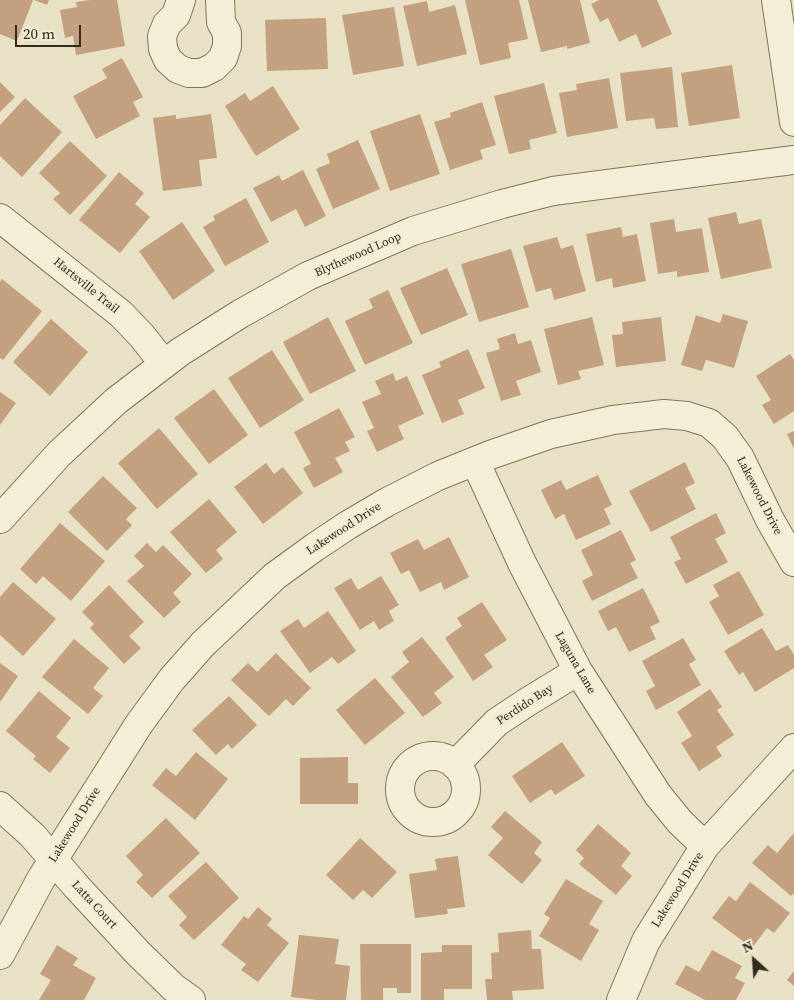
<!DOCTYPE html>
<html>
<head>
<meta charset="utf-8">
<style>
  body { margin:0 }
  #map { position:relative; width:794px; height:1000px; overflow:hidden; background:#e9e1c5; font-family:"Source Serif 4",serif }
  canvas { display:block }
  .north { position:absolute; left:729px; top:935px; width:50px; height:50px; -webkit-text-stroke:4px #f1ebd3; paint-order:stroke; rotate:334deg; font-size:14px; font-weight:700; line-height:20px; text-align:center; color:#332b1f }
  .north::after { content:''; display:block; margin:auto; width:18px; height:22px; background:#332b1f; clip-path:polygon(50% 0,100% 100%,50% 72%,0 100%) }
  .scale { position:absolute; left:15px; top:25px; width:66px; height:22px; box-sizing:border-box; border:2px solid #332b1f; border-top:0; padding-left:6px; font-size:15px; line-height:18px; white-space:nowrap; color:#332b1f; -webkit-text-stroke:4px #f1ebd3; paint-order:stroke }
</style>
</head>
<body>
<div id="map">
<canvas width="794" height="1000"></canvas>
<div class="north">N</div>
<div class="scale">20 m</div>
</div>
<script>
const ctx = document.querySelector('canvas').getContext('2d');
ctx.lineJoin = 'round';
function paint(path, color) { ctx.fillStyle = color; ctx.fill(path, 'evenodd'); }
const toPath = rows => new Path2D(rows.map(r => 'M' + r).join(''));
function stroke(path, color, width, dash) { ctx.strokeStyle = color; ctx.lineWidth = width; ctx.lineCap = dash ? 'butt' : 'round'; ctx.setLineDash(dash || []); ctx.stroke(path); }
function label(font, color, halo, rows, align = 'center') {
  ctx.font = font + ' "Source Serif 4",serif'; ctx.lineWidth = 4; ctx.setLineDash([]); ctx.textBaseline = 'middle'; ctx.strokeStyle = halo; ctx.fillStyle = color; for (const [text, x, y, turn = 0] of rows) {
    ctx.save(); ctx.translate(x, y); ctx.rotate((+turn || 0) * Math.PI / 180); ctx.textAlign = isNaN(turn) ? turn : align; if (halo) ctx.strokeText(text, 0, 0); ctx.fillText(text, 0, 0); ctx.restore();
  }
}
paint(toPath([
  [0,0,33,0,17,41,0,34],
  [34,0,49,0,47,5],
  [90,0,117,0,125,46,76,55,73,36,65,38,60,10,77,7,76,2],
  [465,0,519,0,528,39,508,43,511,58,480,65],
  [528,0,580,0,590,43,567,49,567,46,541,52],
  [599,0,657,0,672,34,642,48,636,34,619,42,608,18,600,22,591,4],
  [427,1,429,12,455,5,467,54,417,66,403,6],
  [394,7,404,66,353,75,342,15],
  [326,18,328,69,267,71,265,20],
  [122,58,143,97,133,102,140,116,96,139,73,96,107,78,102,69],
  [732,65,740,118,689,126,681,73],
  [672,67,678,127,656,129,654,118,626,121,620,73],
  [609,78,618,128,567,137,559,93,577,90,576,84],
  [0,82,15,97,0,112],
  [544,83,557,133,529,140,531,149,509,154,494,96],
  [273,86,300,129,256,156,225,106,245,93,250,101],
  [25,98,62,132,22,177,0,156,0,125],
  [482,102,496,145,480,150,483,159,450,170,434,122,451,117,450,113],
  [211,114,217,158,199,160,202,186,163,191,153,118,176,115,176,119],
  [420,114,440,174,390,191,370,131],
  [358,140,380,189,333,209,316,169,330,163,327,154],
  [70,141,107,176,70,215,53,199,60,193,39,173],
  [303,170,326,216,305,227,296,209,271,222,253,188,279,175,282,181],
  [119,172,144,193,135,204,150,217,120,253,79,220],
  [246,198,269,242,225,266,203,227,215,220,213,216],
  [736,212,739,224,761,219,772,268,721,279,708,218],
  [674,219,676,232,702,228,709,272,677,277,677,271,658,274,650,223],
  [182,222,215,271,173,300,139,251],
  [621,227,623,237,637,234,646,281,613,288,612,278,596,282,586,234],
  [557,237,561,249,573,245,586,291,554,300,551,288,536,292,523,246],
  [511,249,529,307,479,322,461,264],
  [447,268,468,315,421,335,400,288],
  [2,279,42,311,3,360,0,358,0,282],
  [388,290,413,343,365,365,345,321,373,308,369,299],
  [723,314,748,321,734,368,706,360,702,371,681,365,696,315,720,323],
  [328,317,356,371,310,394,283,342],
  [592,317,604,365,578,371,581,379,558,385,544,329],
  [661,317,666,361,616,367,612,335,623,334,622,322],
  [51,319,88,352,50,396,13,362],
  [515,333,518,344,531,340,541,372,516,381,521,395,501,401,486,353,500,349,497,339],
  [468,349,485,388,458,400,464,414,442,423,422,375,441,367,439,362],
  [272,350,304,400,260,428,228,378],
  [790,354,794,360,794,411,774,424,762,405,771,400,756,376],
  [393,373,396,381,407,376,424,414,398,426,404,439,377,452,367,431,374,428,362,402,381,394,375,381],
  [214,389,248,435,209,464,174,418],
  [0,392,16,403,0,425],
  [339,408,355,437,345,442,350,451,335,458,343,472,314,488,303,468,311,464,294,432],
  [159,428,198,474,157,509,118,463],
  [794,431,794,449,787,434],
  [685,462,695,483,685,488,696,509,651,532,629,491],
  [266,463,274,474,283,467,303,493,263,524,234,487],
  [598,475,612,505,604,509,611,524,576,540,564,514,555,519,541,490,561,480,566,490],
  [103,476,137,508,126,519,132,525,107,551,68,512],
  [209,499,237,532,216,550,223,559,206,573,170,532],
  [716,513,726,533,715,539,728,562,686,584,674,562,681,559,670,537],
  [60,523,105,561,71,601,43,576,36,584,20,569],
  [621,530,636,560,630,563,638,578,592,601,582,581,593,575,581,550],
  [449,537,469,577,444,590,441,582,420,592,409,570,401,574,390,553,418,539,424,550],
  [147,543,156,552,163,545,192,574,173,593,181,602,164,618,127,581,144,566,134,556],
  [739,571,764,615,728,635,709,602,719,596,713,585],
  [381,576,399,605,389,611,394,621,379,630,374,621,360,630,334,588,351,578,358,590],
  [13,582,56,619,23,656,0,635,0,597],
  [109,585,144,622,129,636,141,648,124,664,90,628,94,624,82,612],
  [643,588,660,622,650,627,656,639,629,652,616,627,608,631,598,611],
  [482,602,507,640,484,655,493,667,473,681,445,638,462,626,457,618],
  [328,611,356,651,338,664,332,657,310,673,280,631,298,619,304,628],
  [762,628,776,651,788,645,794,655,794,668,755,692,743,672,739,675,724,651],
  [422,637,454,677,434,693,442,703,423,717,391,677,409,662,402,652],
  [683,638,696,660,689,664,701,685,656,710,646,691,655,686,642,661],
  [74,639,109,668,93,688,103,696,88,714,42,677],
  [276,653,311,688,293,706,286,699,269,716,231,680,248,663,257,672],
  [0,663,18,676,0,702],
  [375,678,405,713,365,745,336,710],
  [710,689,722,707,717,710,734,735,716,747,722,756,699,771,681,743,692,736,677,712],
  [39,691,71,718,56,737,70,748,50,773,33,759,36,756,6,731],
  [229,696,257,725,232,749,228,744,216,755,192,730],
  [562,742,585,776,555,795,551,789,530,803,512,776],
  [196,752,228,779,195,820,152,785,166,768,176,776],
  [348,757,348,783,358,783,358,804,300,804,300,758],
  [505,811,542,842,534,853,542,860,522,884,488,855,503,838,491,827],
  [166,818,200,853,152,898,136,882,143,875,126,856],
  [598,824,631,853,621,866,632,876,616,895,579,864,584,858,576,850],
  [794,833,794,893,791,896,752,863,768,845,777,853],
  [360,838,397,872,372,898,363,890,353,900,326,875],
  [458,856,465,907,447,909,448,914,415,918,409,874,437,870,435,859],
  [206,862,239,898,194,940,179,925,187,917,168,896],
  [566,879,603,901,589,924,599,930,581,961,539,936,550,918,544,914],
  [750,882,790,913,774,933,767,928,752,948,712,918,729,896,736,901],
  [258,907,272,919,267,925,289,943,258,982,241,970,246,964,221,945,244,916,248,919],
  [531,930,532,949,541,949,544,989,512,991,513,1000,487,1000,485,979,492,979,491,953,499,952,498,933],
  [299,935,339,939,335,964,350,966,346,1000,317,1000,291,997],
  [360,944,411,944,411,993,397,993,397,988,383,988,383,1000,361,1000],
  [57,945,78,958,73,965,96,978,84,1000,39,1000,51,980,40,974],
  [442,945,472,945,472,989,444,989,444,1000,421,1000,421,953,442,952],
  [712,950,742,966,735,978,745,983,736,1000,705,1000,675,984,686,965,699,972],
  [794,971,794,986,787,980]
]), '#c3a17f');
const minor = toPath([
  [181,0,176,15,167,24,162,36,163,49,168,60,178,69,189,73,202,73,214,67,223,58,227,46,227,33,221,22,220,0],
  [776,0,794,122],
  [0,218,121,314,142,336,164,364],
  [475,461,522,563,578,671,658,795,680,822,705,846],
  [0,519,59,454,116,401,180,352,240,314,308,276,413,231,502,204,553,191,794,160],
  '400 789a33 33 0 1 1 66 0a33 33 0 1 1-66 0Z',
  [455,765,497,722,529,701,578,671],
  [0,806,32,835,76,886,138,953,174,988,191,1000],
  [0,955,41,879,139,724,172,679,203,644,275,576,315,547,348,525,387,502,438,476,490,455,551,434,613,420,664,414,687,416,709,423,725,437,740,458,770,520,794,562],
  [621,1000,646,941,705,846,794,748]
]);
stroke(minor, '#81745d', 30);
stroke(minor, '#f5eed7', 28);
label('12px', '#332b1f', '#f1ebd3', [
  ["Blythewood Loop",358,255,-24],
  ["Hartsville Trail",86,286,39],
  ["Lakewood Drive",759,496,63],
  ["Lakewood Drive",344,529,-33],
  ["Laguna Lane",575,663,60],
  ["Perdido Bay",525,705,-33],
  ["Lakewood Drive",75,825,-58],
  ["Lakewood Drive",678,890,-58],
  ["Latta Court",94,905,47]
]);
</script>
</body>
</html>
